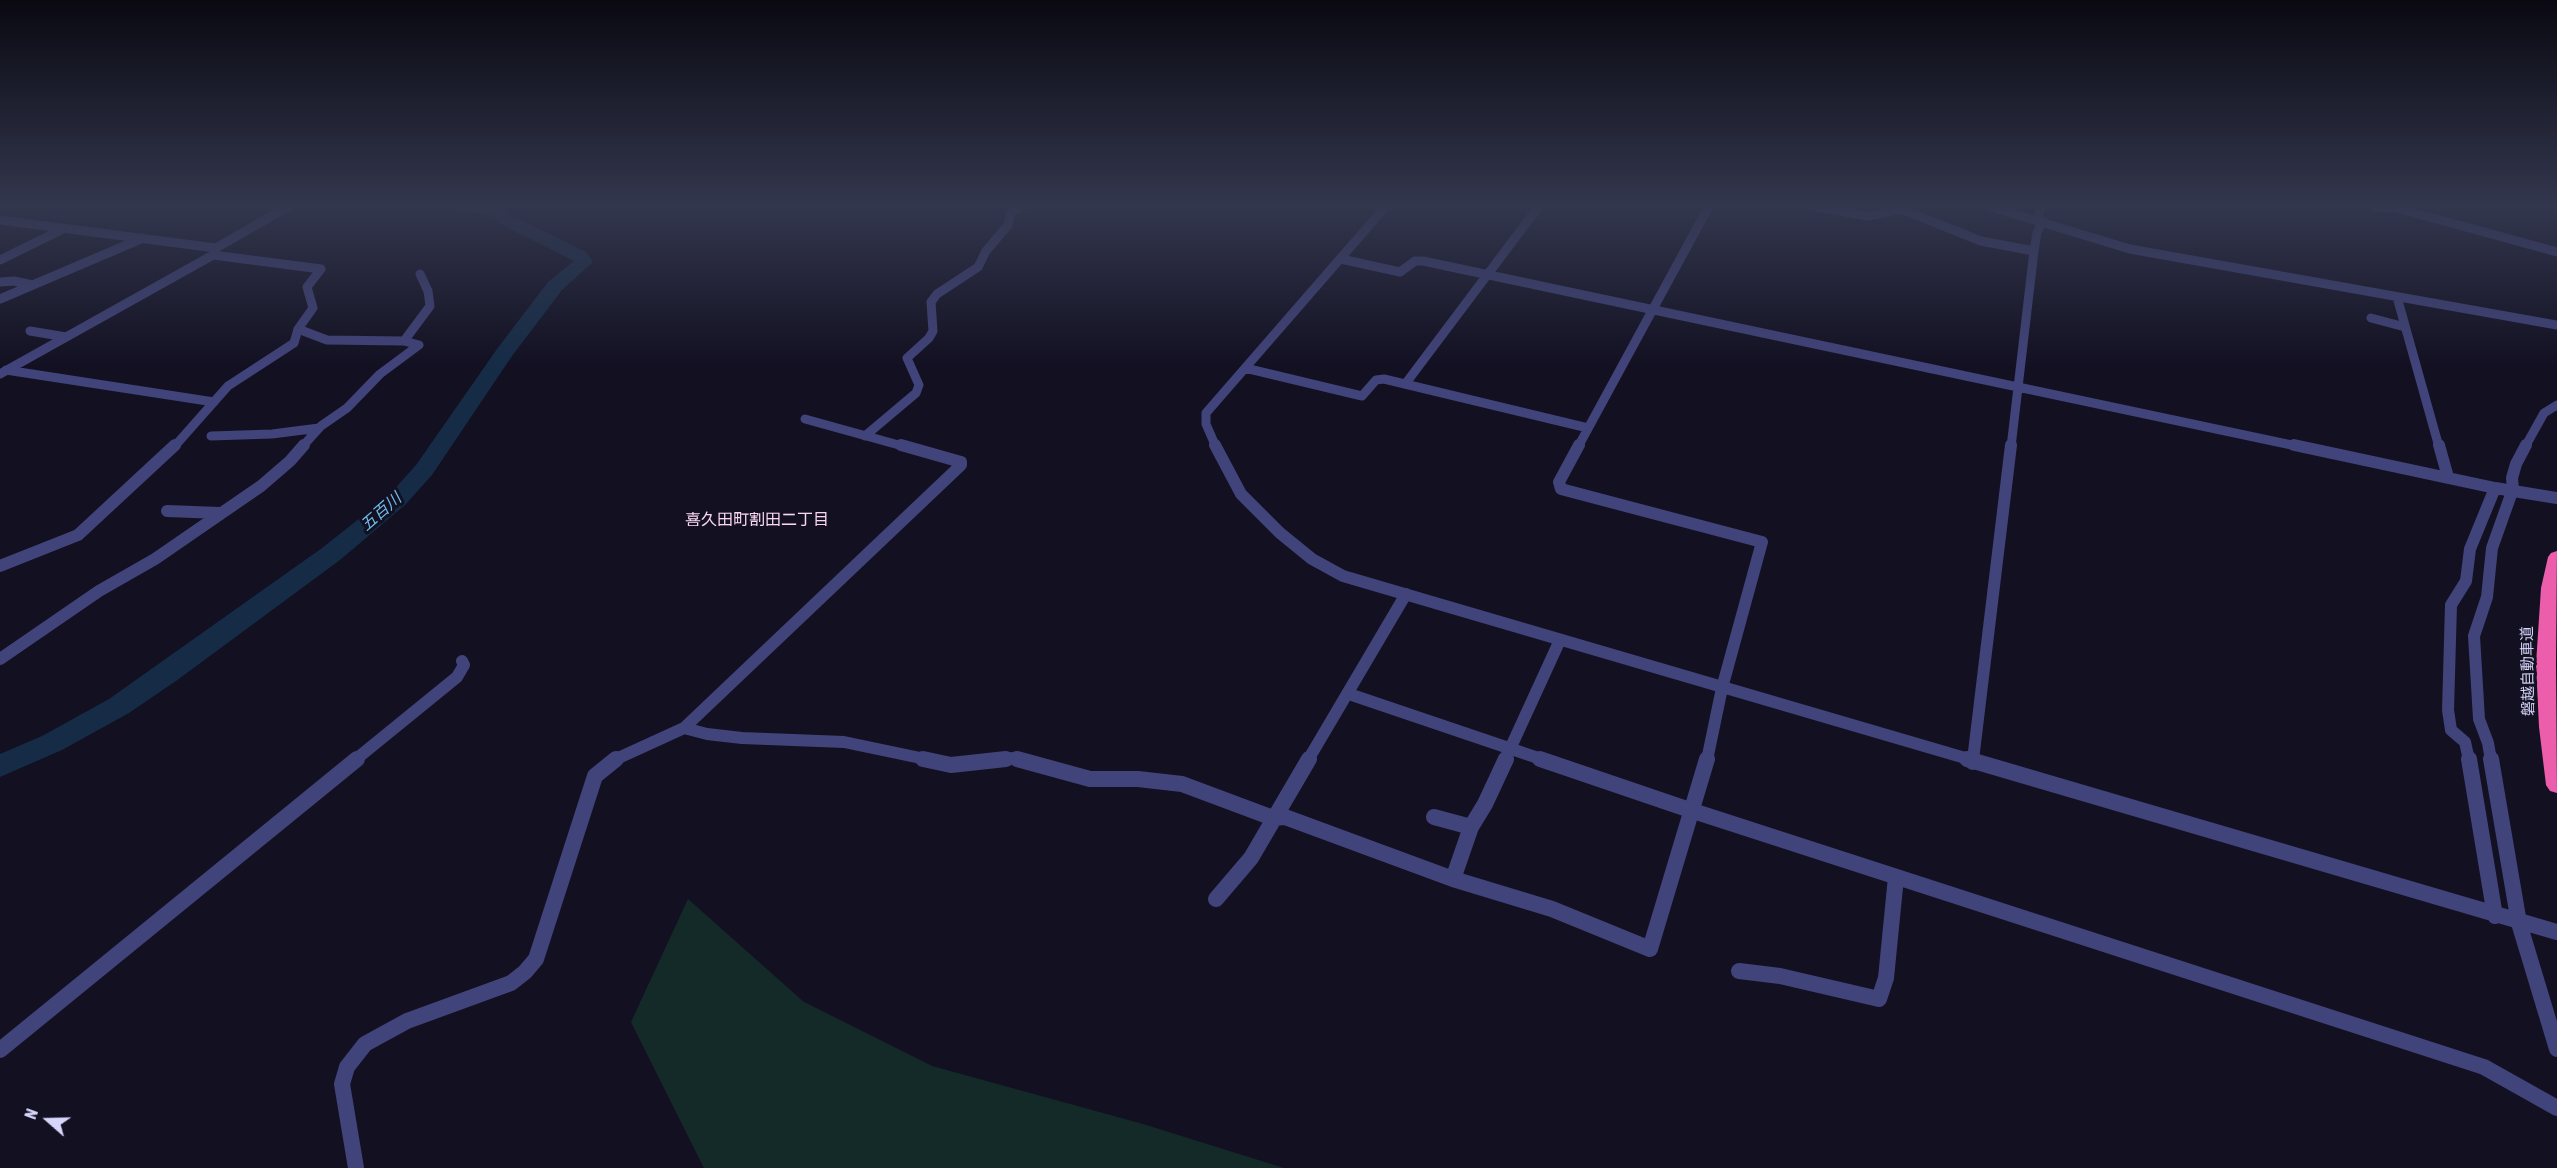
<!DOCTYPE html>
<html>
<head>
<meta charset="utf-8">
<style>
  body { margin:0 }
  #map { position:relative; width:2557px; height:1168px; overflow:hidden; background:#121021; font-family:"Asap Condensed",sans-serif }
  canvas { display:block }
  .north { position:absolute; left:18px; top:1090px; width:60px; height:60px; -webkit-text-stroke:4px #121021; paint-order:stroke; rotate:290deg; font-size:16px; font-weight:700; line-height:24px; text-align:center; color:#d7d5fa }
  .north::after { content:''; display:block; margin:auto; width:21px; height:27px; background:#d7d5fa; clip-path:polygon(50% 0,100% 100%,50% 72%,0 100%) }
</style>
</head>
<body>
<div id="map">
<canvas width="2557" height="1168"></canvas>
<div class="north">N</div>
</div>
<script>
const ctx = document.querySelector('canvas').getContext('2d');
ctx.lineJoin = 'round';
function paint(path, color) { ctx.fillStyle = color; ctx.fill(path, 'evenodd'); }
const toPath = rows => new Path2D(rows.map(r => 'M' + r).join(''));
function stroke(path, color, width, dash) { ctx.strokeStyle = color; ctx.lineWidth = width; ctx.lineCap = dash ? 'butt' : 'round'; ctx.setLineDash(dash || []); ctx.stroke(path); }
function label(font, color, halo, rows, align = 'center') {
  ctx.font = font + ' "Asap Condensed","Noto Sans JP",sans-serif'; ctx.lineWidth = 6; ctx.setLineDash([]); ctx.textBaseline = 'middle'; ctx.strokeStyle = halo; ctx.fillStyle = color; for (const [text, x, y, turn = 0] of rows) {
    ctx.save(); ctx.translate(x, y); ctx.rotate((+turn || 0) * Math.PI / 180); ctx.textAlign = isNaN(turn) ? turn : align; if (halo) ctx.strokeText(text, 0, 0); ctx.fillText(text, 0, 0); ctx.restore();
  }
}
paint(toPath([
  [688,899,804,1002,932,1066,1143,1124,1284,1168,704,1168,631,1022]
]), '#142a28');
paint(toPath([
  [455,206,502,207,511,215,586,252,593,262,562,290,512,356,432,475,405,505,340,560,176,681,129,713,62,750,0,777,0,754,42,736,109,699,322,548,389,495,416,465,497,349,548,282,574,261,499,223,491,215,457,210,455,206]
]), '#152b46');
stroke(toPath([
  [1811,206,1868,216,1901,209,1981,241,2034,251],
  [1988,206,2130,249,2557,325],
  [2375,206,2390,208],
  [2389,206,2557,252],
  [1341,259,1400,272,1415,261,1423,261,2301,447],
  [0,260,65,228],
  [0,282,14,281,33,285],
  [2397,297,2439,447],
  [0,299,143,238],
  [2371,318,2405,327],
  [298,329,327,340,404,341,419,345,380,374,347,408,321,426,302,447],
  [30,331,66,337],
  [404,341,430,306,428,291,420,274],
  [1245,368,1362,396,1376,380,1384,379,1588,428],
  [6,370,214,402],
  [0,374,213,255,216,248,289,206],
  [1406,383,1539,206],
  [805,419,906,447],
  [211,436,272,434,319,428],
  [865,436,916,393,919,385,907,358,929,338,933,331,931,302,937,294,978,267,986,251,1008,225,1011,212,1024,206],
  [174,447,228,386,294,343,298,329,313,308,307,287,321,269,213,255],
  [1216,447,1206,424,1206,413,1386,206],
  [1578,447,1709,206],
  [2011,447,2034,251,2037,233,2042,222,2038,218,2041,206],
  [2525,447,2544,413,2557,405]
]), '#41437b', 9);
stroke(toPath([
  [1215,445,1241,494,1280,533,1312,559,1343,576,1972,760],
  [1579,445,1559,482,1561,489,1762,542,1722,688,1707,760],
  [2294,445,2495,488,2557,498],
  [2439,445,2448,477],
  [167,511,220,513],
  [0,566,78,535,175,445],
  [0,659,99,591,155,559,261,486,290,461,304,445],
  [1349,694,1544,760],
  [684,728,707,734,742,738,844,742,930,760],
  [355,760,457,677,464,665,462,661],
  [614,760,684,728,961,465,961,462,901,445],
  [992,760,1014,758,1023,760],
  [1308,760,1406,594],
  [1505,760,1560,640],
  [1973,760,2011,445],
  [2469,760,2465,742,2451,730,2448,710,2451,605,2466,581,2470,549,2495,488],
  [2491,760,2488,743,2479,719,2474,636,2487,597,2492,548,2513,489,2512,478,2516,464,2526,445]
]), '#41437b', 12);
stroke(toPath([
  [923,759,951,765,1006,759],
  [1017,759,1090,779,1138,779,1182,784,1273,818,1285,817,1453,879,1552,909,1650,949,1707,759],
  [1540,759,1690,810,2484,1067,2557,1108],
  [1967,759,2557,932],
  [2469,759,2495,916],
  [2491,759,2519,923,2557,1049],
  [1973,762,1973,759],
  [1434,817,1471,827],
  [1453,879,1471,827,1485,804,1506,759],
  [1216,899,1251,858,1309,759],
  [1739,971,1780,976,1879,999,1886,978,1896,877],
  [0,1050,357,759],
  [356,1168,342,1084,347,1067,365,1044,407,1021,511,983,525,972,536,959,595,776,616,759]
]), '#41437b', 16);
stroke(toPath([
  [0,220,216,248]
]), '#41437b', 9);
paint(toPath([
  [2557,551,2556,664,2557,793,2550,791,2546,785,2539,727,2536,664,2541,588,2548,557,2551,553,2557,551]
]), '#ec5eac');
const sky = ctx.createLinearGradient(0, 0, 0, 369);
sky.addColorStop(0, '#0a0912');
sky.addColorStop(0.56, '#33374e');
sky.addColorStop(1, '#33374e00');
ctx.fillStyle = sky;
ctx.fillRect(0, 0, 2557, 369);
label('15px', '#d7d5fa', '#121021', [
  ["磐越自動車道",2528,671,-91]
]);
label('italic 16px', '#6fbdee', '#121021', [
  ["五百川",381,512,-41]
]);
label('16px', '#fad7f0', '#121021', [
  ["喜久田町割田二丁目",757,520]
]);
</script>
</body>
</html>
